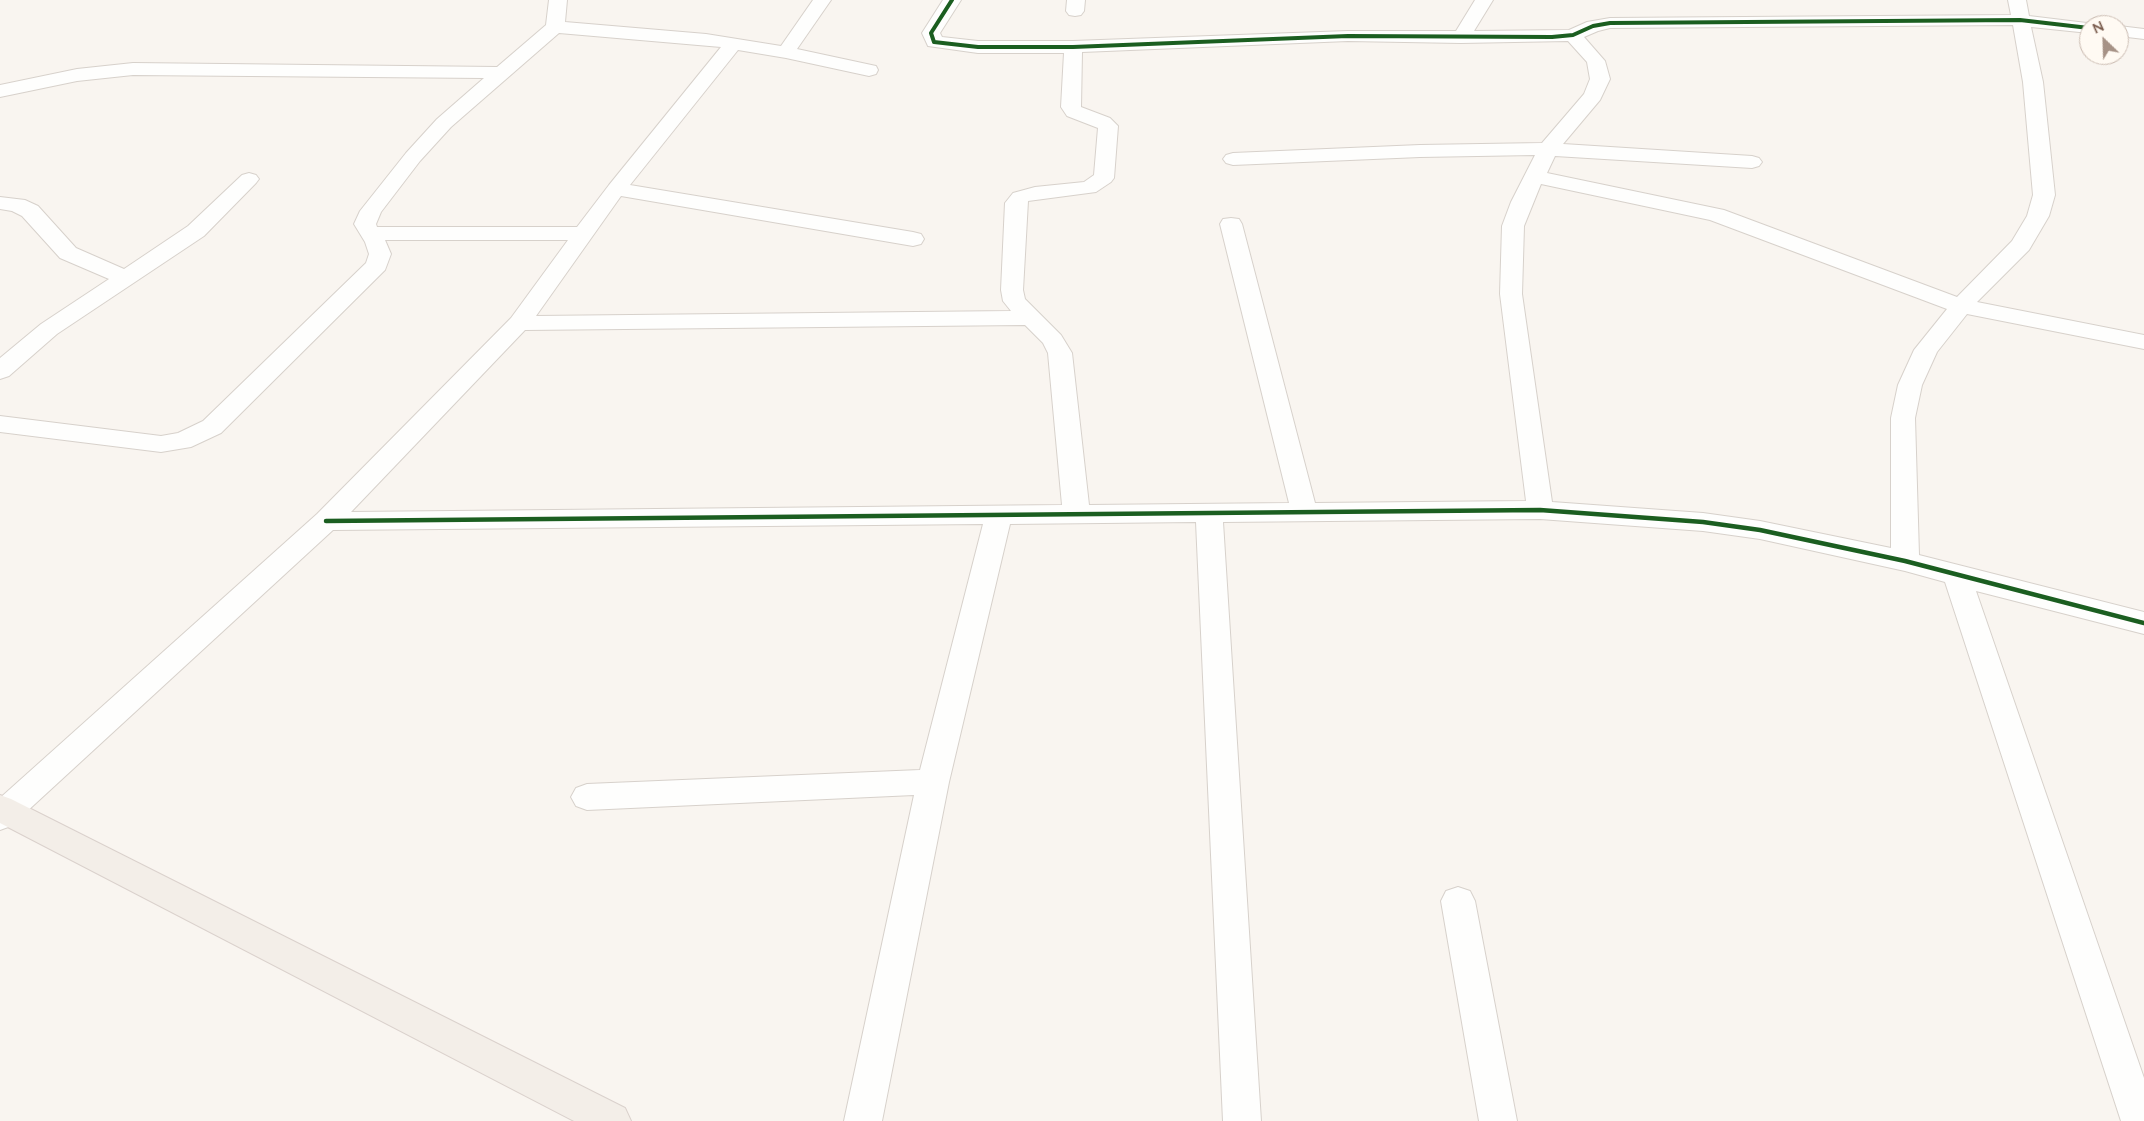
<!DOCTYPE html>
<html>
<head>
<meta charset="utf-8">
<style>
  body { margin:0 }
  #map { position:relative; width:2144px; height:1121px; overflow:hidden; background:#f9f5f0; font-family:Lato,sans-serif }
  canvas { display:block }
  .north { position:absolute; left:2079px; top:15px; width:50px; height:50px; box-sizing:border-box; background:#fffaf3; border:1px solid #cabbb1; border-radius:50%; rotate:336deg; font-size:14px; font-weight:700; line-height:20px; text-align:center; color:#7a5c4d }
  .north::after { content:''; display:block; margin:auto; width:18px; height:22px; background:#a69286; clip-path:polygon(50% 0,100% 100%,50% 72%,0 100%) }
</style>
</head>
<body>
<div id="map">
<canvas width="2144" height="1121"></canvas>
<div class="north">N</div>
</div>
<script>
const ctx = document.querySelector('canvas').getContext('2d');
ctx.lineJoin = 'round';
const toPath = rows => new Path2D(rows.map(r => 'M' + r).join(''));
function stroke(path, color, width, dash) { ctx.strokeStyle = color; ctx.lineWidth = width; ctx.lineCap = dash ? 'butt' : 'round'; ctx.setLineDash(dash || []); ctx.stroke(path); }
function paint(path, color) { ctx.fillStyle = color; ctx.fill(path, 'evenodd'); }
const minor = toPath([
  [549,0,567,0,565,22,706,34,781,46,813,0,831,0,797,49,876,66,878,70,876,74,869,76,786,58,738,50,630,185,913,232,921,234,924,239,921,244,913,246,621,196,536,316,1011,311,1003,301,1001,290,1005,203,1013,193,1035,187,1084,182,1094,175,1098,128,1067,116,1061,107,1064,53,978,53,928,46,922,33,943,0,961,0,940,33,942,37,978,41,1073,41,1348,31,1456,31,1475,0,1493,0,1474,31,1569,30,1587,22,1610,18,2011,15,2008,0,2026,0,2029,16,2095,24,2089,25,2089,33,2031,27,2043,82,2055,195,2049,216,2029,250,1977,302,2144,335,2144,349,1967,314,1937,352,1922,385,1915,418,1919,555,2144,612,2144,634,1976,591,2144,1078,2144,1121,2121,1121,1945,582,1905,571,1760,539,1703,531,1540,519,1223,522,1261,1121,1223,1121,1196,522,1010,524,949,782,882,1121,844,1121,914,795,587,810,576,806,571,797,576,788,587,784,920,770,983,524,333,530,11,826,0,830,0,798,317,514,511,318,568,240,385,240,391,254,385,270,221,433,191,447,161,452,0,432,0,416,161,436,178,433,203,421,366,263,369,254,365,242,354,224,360,211,406,153,437,119,484,78,133,75,77,81,0,97,0,85,77,69,133,63,497,67,546,25,549,0],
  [2013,25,2023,82,2033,195,2027,216,2012,241,1957,297,1724,210,1547,173,1555,156,1752,168,1759,166,1762,162,1759,158,1752,156,1563,144,1600,100,1610,79,1605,61,1584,37,1598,31,1610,28,2013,25],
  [559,33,721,47,609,185,577,227,377,227,376,224,381,212,420,161,451,127,559,33],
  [1348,41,1461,43,1568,41,1587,62,1590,79,1584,94,1542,143,1420,145,1233,153,1226,155,1223,159,1226,163,1233,165,1420,157,1535,155,1511,202,1502,226,1500,294,1526,501,1315,503,1242,224,1239,219,1231,218,1223,219,1220,224,1289,503,1089,505,1072,353,1061,335,1025,299,1023,290,1028,201,1096,192,1111,182,1114,178,1118,126,1110,118,1081,107,1082,52,1348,41],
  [1541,184,1710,220,1947,309,1914,350,1898,385,1891,418,1891,548,1760,521,1703,513,1552,502,1522,294,1524,226,1541,184],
  [1025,325,1043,343,1048,353,1062,505,351,512,525,330,1025,325],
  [1067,0,1085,0,1084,11,1081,15,1075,16,1069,15,1066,11,1067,0],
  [2119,26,2144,29,2144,39,2119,36,2119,26],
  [249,173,256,175,259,179,256,183,204,236,57,334,9,376,0,379,0,358,41,324,109,279,60,258,22,216,12,211,0,209,0,197,25,200,38,206,76,248,124,269,188,226,242,175,249,173],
  [1458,887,1470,891,1475,901,1517,1121,1479,1121,1441,901,1446,891,1458,887]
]);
const major = toPath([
  [0,795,11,799,625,1108,631,1121,574,1121,0,823,0,795]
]);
stroke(minor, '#d7d1cb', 2);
stroke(major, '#dad1cc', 2);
paint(minor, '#fefefd');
paint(major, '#f3eee8');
stroke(toPath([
  [952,0,931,33,934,42,978,47,1073,47,1348,36,1552,37,1573,35,1593,26,1610,23,2020,20,2089,28]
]), '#1b5e20', 4);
stroke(toPath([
  [326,521,1540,510,1703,522,1760,530,1905,561,2144,623]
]), '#1b5e20', 4.5);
</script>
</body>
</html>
